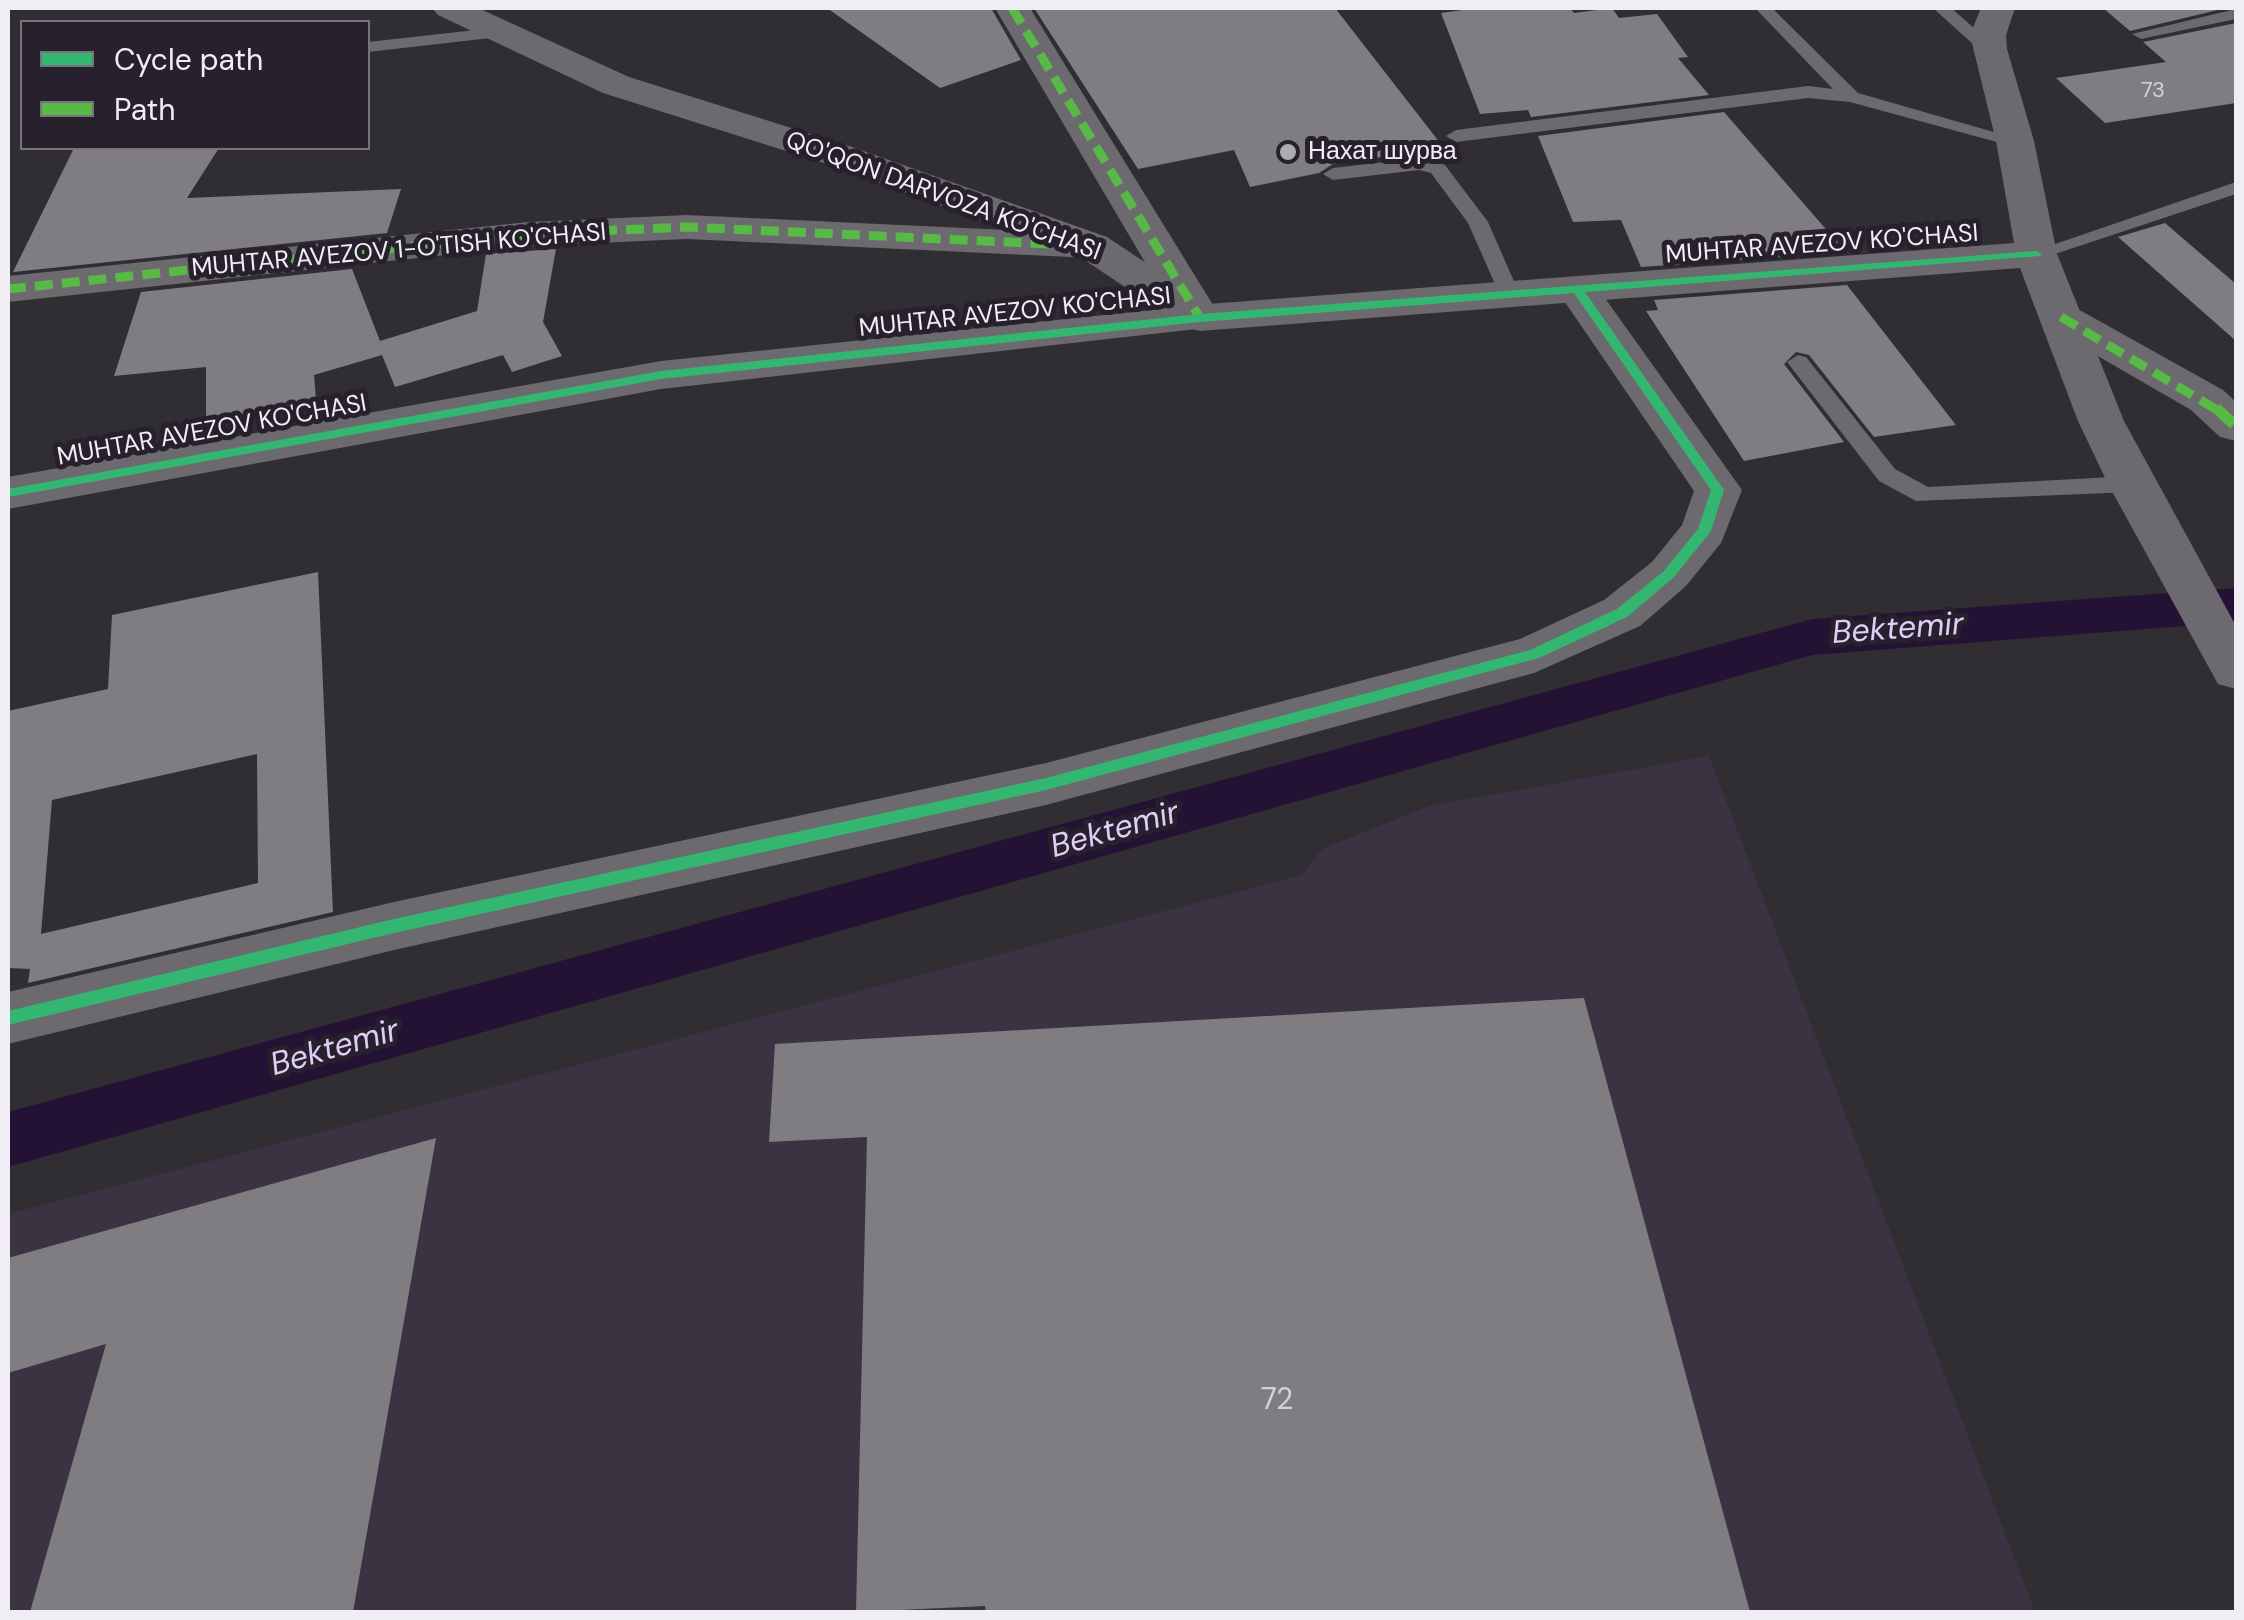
<!DOCTYPE html>
<html>
<head>
<meta charset="utf-8">
<style>
  body { margin:0 }
  #map { position:relative; width:2244px; height:1620px; overflow:hidden; background:#302e33; font-family:"DM Sans",sans-serif }
  canvas { display:block }
  .frame { position:absolute; inset:0; border:10px solid #f1edf5; pointer-events:none }
  .legend { position:absolute; left:20px; top:20px; width:350px; height:130px; box-sizing:border-box; background:#26212c; border:2px solid #77737c; margin:0; padding:12px 18px; list-style:none; font-size:30px; color:#f1edf5 }
  .legend li { display:flex; align-items:center; gap:20px; height:50px }
  .legend b { width:50px; border:2px solid #77737c }
</style>
</head>
<body>
<div id="map">
<canvas width="2244" height="1620"></canvas>
<div class="frame"></div>
<ul class="legend">
<li><b style="height:12px;background:#33b770"></b>Cycle path</li>
<li><b style="height:12px;background:#58b947"></b>Path</li>
</ul>
</div>
<script>
const ctx = document.querySelector('canvas').getContext('2d');
ctx.lineJoin = 'round';
function paint(path, color) { ctx.fillStyle = color; ctx.fill(path, 'evenodd'); }
const toPath = rows => new Path2D(rows.map(r => 'M' + r).join(''));
function stroke(path, color, width, dash) { ctx.strokeStyle = color; ctx.lineWidth = width; ctx.lineCap = dash ? 'butt' : 'round'; ctx.setLineDash(dash || []); ctx.stroke(path); }
function label(font, color, halo, rows, align = 'center') {
  ctx.font = font + ' "DM Sans",sans-serif'; ctx.lineWidth = 10; ctx.setLineDash([]); ctx.textBaseline = 'middle'; ctx.strokeStyle = halo; ctx.fillStyle = color; for (const [text, x, y, turn = 0] of rows) {
    ctx.save(); ctx.translate(x, y); ctx.rotate((+turn || 0) * Math.PI / 180); ctx.textAlign = isNaN(turn) ? turn : align; if (halo) ctx.strokeText(text, 0, 0); ctx.fillText(text, 0, 0); ctx.restore();
  }
}
paint(toPath([
  [1709,756,2035,1612,8,1612,8,1214,1302,875,1322,849,1429,806]
]), '#3a3342');
paint(toPath([
  [2236,588,2236,622,1812,655,8,1167,8,1112,1812,619,2236,588]
]), '#241234');
paint(toPath([
  [827,8,991,8,1021,60,940,88],
  [1034,8,1335,8,1444,148,1333,164,1319,173,1250,187,1234,150,1138,169],
  [1477,8,1570,8,1574,13,1612,8,1619,18,1657,14,1688,57,1678,58,1709,95,1531,117,1528,110,1480,114,1441,13],
  [2103,8,2226,8,2130,31],
  [2236,23,2236,103,2105,123,2056,78,2166,62,2143,42],
  [1724,112,1838,243,1817,247,1823,254,1641,267,1621,220,1573,222,1538,136],
  [74,148,219,148,187,198,401,189,387,233,13,272],
  [2165,223,2236,284,2236,341,2118,237],
  [556,249,543,322,562,356,512,372,503,355,395,387,382,355,314,375,316,399,206,421,206,367,114,376,141,292,352,269,380,341,477,311,486,254],
  [1847,285,1956,425,1874,437,1809,355,1796,352,1784,364,1844,442,1744,461,1646,311,1658,310,1654,300],
  [318,572,333,912,28,983,30,969,8,968,8,711,108,689,112,615],
  [257,754,258,883,41,934,52,800],
  [1584,998,1750,1612,986,1612,985,1606,856,1612,867,1137,769,1142,775,1044],
  [436,1138,353,1612,30,1612,106,1344,8,1373,8,1258]
]), '#7f7d82');
paint(toPath([
  [1755,8,1772,8,1858,93,2025,141,2015,147,1850,102,1808,98,1456,142,1446,136,1456,130,1808,86,1833,89,1755,8],
  [1933,8,1951,8,1998,49,1983,53,1933,8],
  [2236,9,2236,19,2141,39,2132,34,2236,9],
  [502,27,508,28,508,36,368,52,368,42,502,27],
  [1420,158,1445,165,1488,222,1520,295,1516,300,1502,300,1468,223,1431,173,1419,170,1333,180,1323,174,1333,168,1420,158],
  [2236,182,2236,194,2043,258,2029,258,2026,254,2236,182],
  [1798,355,1806,357,1895,469,1928,487,2131,476,2143,484,2131,492,1916,501,1879,481,1787,362,1798,355]
]), '#6c6a6f');
paint(toPath([
  [995,8,1030,8,1221,318,1215,327,661,389,8,509,8,477,661,361,1172,308,995,8],
  [687,215,1092,234,1107,237,1113,246,1107,255,1092,258,687,239,529,246,8,302,8,276,529,222,687,215],
  [1577,276,1592,280,1742,490,1721,543,1686,586,1640,626,1534,673,1046,805,394,950,8,1044,8,992,394,902,1046,763,1520,639,1604,600,1652,562,1682,525,1694,491,1556,289,1562,280,1577,276],
  [2061,304,2076,308,2223,390,2236,402,2236,441,2220,437,2191,410,2046,326,2040,317,2046,308,2061,304]
]), '#6c6a6f');
paint(toPath([
  [432,8,478,8,629,77,855,148,1107,237,1208,304,2014,243,1996,141,1970,35,1981,8,2015,8,2006,35,2007,49,2034,141,2057,254,2124,421,2236,626,2236,689,2218,684,2108,484,2078,421,2020,268,1200,331,1185,327,1077,255,827,164,603,93,438,15,432,8]
]), '#6c6a6f');
stroke(toPath([
  [1012,8,1200,318],
  [8,289,529,234,687,227,1092,246],
  [2061,317,2219,411]
]), '#58b947', 9, [18, 9]);
stroke(toPath([
  [2216,408,2236,426]
]), '#58b947', 11, [24, 11]);
paint(toPath([
  [2036,251,2042,254,2040,256,1585,292,1724,490,1711,531,1674,577,1627,617,1539,658,1046,790,394,933,8,1025,8,1011,394,919,1046,778,1530,650,1617,609,1664,571,1698,529,1711,490,1574,293,1200,322,661,379,8,497,8,489,661,371,1200,314,2036,251]
]), '#33b770');
for (const [x, y, r, color] of [
  [1288,152,10,"#adaab1"]
]) { const dot = new Path2D(); dot.arc(x, y, r, 0, 2 * Math.PI); ctx.fillStyle = color; ctx.fill(dot); stroke(dot, '#26212c', 4); }
label('22px', '#d4d1d8', null, [
  ["73",2153,91]
]);
label('25px', '#f1edf5', '#26212c', [
  ["Нахат шурва",1308,152]
], 'left');
label('25px', '#f1edf5', '#26212c', [
  ["QO'QON DARVOZA KO'CHASI",943,197,20],
  ["MUHTAR AVEZOV KO'CHASI",1822,245,-4],
  ["MUHTAR AVEZOV 1-O'TISH KO'CHASI",399,251,-5],
  ["MUHTAR AVEZOV KO'CHASI",1015,313,-6],
  ["MUHTAR AVEZOV KO'CHASI",212,431,-10]
]);
label('30px', '#d4d1d8', null, [
  ["72",1277,1401]
]);
label('italic 32px', '#e1cdf8', '#26212c', [
  ["Bektemir",1898,630,-4],
  ["Bektemir",1115,831,-16],
  ["Bektemir",335,1049,-16]
]);
</script>
</body>
</html>
